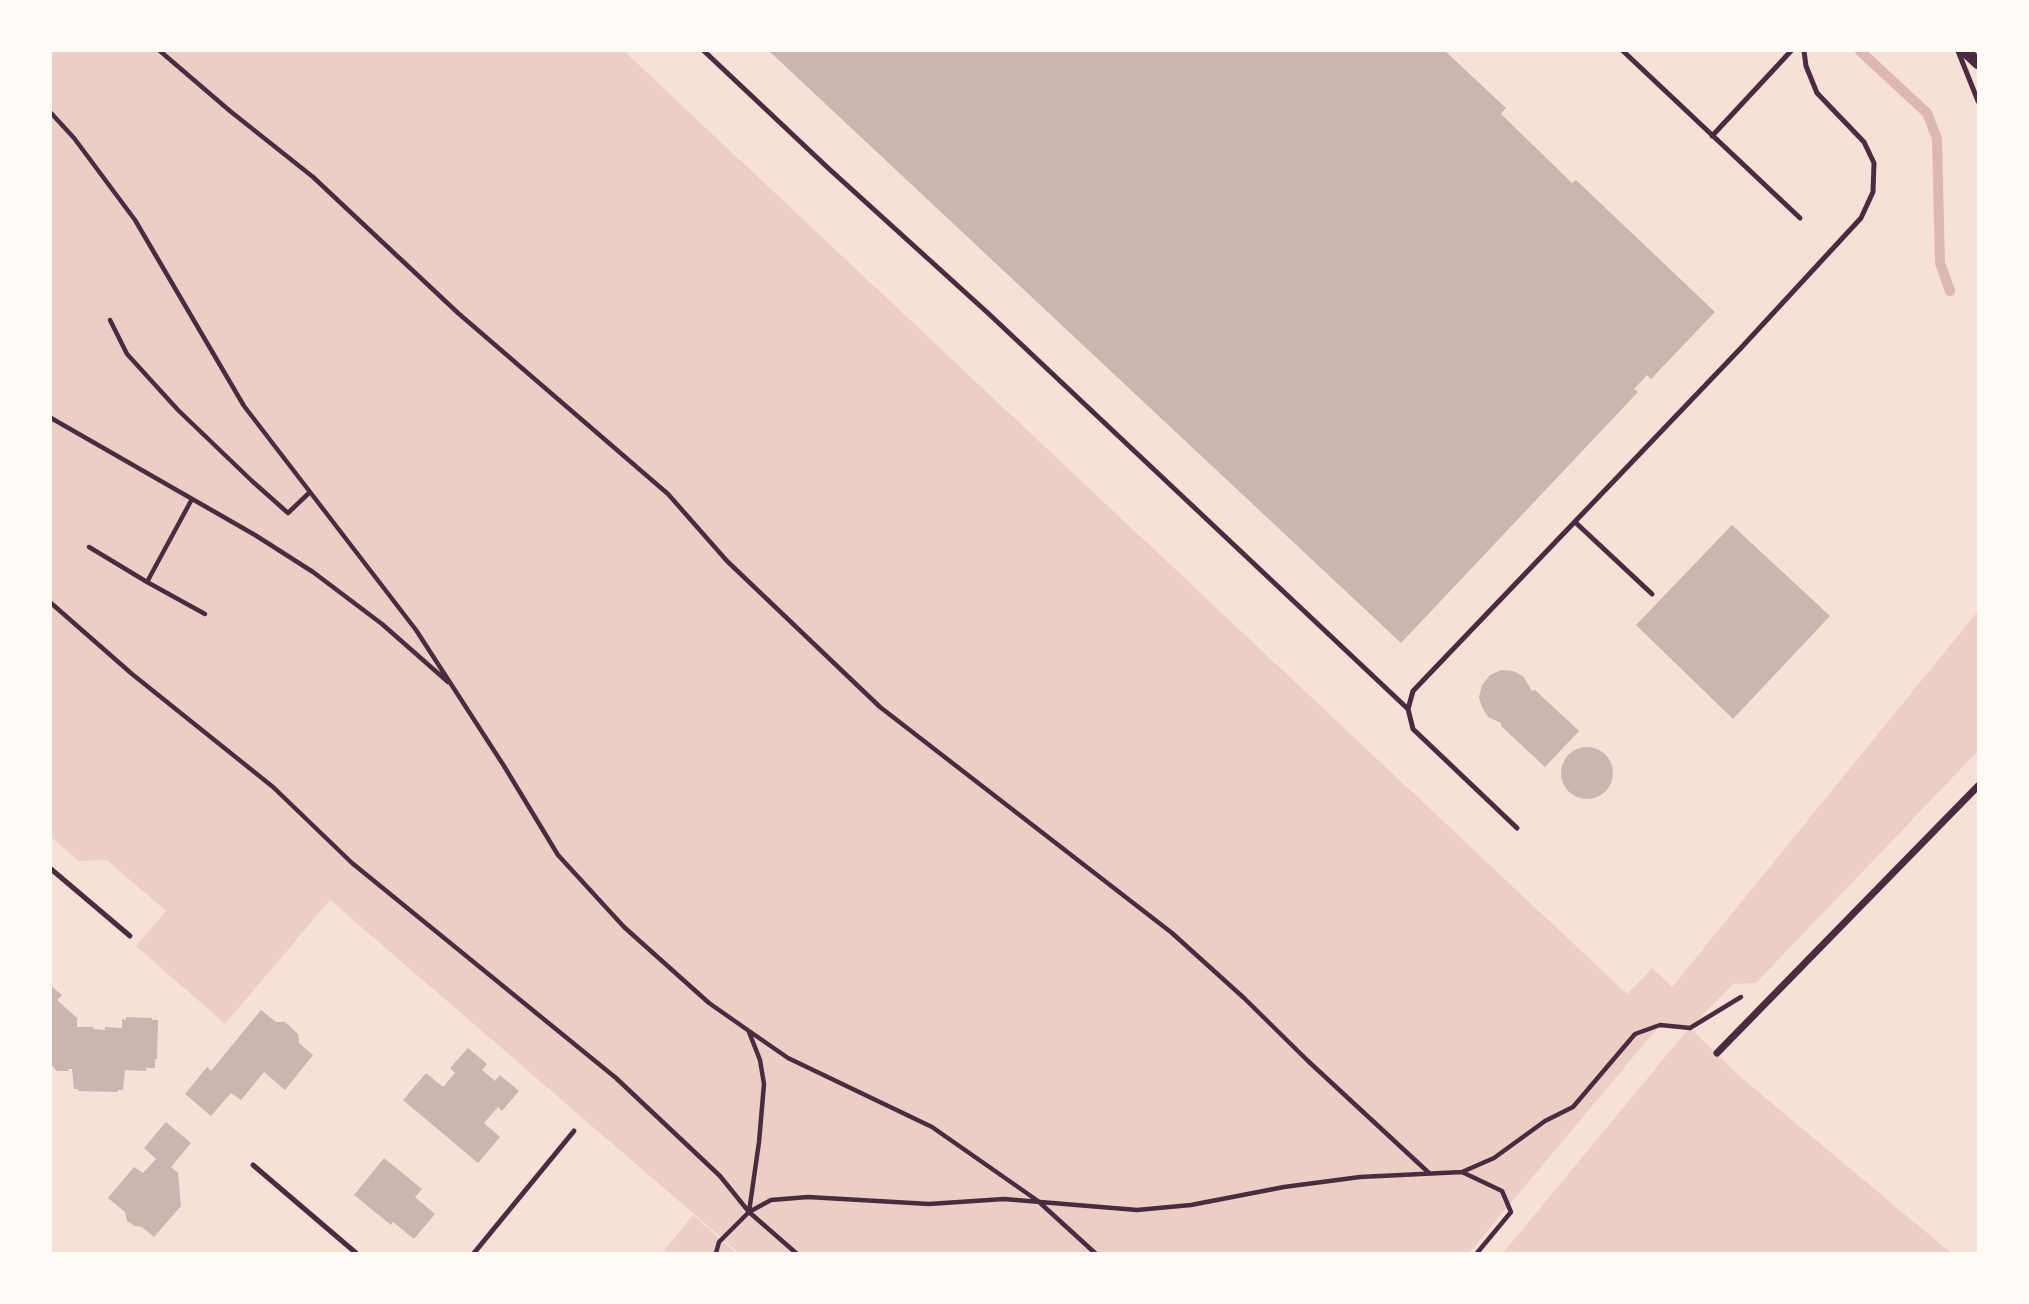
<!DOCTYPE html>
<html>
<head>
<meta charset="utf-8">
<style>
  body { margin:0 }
  #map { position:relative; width:2029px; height:1304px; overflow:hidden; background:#f7e1d7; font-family:"Noto Sans",sans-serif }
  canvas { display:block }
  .frame { position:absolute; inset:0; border:52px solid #fffaf5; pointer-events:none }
</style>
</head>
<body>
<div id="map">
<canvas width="2029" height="1304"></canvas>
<div class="frame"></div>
</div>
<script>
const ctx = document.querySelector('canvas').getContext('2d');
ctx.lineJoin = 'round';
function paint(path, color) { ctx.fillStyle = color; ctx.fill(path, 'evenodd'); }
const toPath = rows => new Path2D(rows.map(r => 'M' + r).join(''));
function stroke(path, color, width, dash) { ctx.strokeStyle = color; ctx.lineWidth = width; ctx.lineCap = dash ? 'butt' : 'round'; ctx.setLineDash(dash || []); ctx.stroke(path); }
paint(toPath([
  [51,51,624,51,1627,994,1652,968,1672,987,1978,611,1978,751,1756,983,1733,984,1690,1028,1737,1074,1951,1253,1503,1253,1689,1028,1660,1025,1469,1253,739,1253,330,900,225,1024,136,946,166,911,107,860,79,861,51,837],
  [693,1215,736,1253,662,1253]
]), '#ebcfc5');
stroke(toPath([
  [1860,51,1927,113,1937,139,1940,263,1950,291]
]), '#dcb8b0', 10);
paint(toPath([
  [769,51,1445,51,1506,108,1501,114,1572,183,1576,180,1715,312,1651,379,1647,375,1634,389,1638,392,1401,643],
  [1732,525,1830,616,1733,719,1636,625],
  [1501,670,1513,671,1523,676,1532,691,1535,690,1579,731,1545,767,1501,726,1501,723,1488,717,1482,707,1479,697,1482,685,1490,675],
  '1561 773a26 26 0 1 1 52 0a26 26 0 1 1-52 0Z',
  [51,986,62,995,57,1000,77,1018,77,1027,94,1027,93,1029,105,1030,105,1027,122,1028,122,1019,126,1020,126,1017,152,1018,152,1020,158,1020,157,1059,155,1059,155,1068,146,1068,146,1071,125,1070,123,1090,118,1090,118,1092,78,1091,78,1089,74,1089,72,1069,68,1069,69,1071,57,1071,51,1065],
  [261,1010,276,1022,285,1022,298,1034,299,1043,313,1055,285,1090,264,1072,241,1100,231,1093,211,1116,185,1094,207,1067,211,1071],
  [468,1048,487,1064,482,1070,495,1081,500,1075,519,1091,502,1111,498,1107,484,1123,500,1137,478,1163,403,1100,426,1073,443,1087,455,1073,450,1068],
  [166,1122,191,1143,171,1167,178,1173,181,1206,154,1237,142,1227,135,1226,127,1221,125,1212,108,1198,134,1167,143,1173,156,1159,144,1148],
  [384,1158,422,1189,415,1197,435,1214,414,1239,393,1222,391,1225,354,1195]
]), '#ccb4b1');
stroke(toPath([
  [160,51,230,111,313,177,458,313,668,494,727,561,880,707,1172,933,1244,998,1308,1061,1429,1173],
  [51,113,74,138,135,220,244,406,416,630,504,766,558,855,624,927,709,1003,749,1031,788,1058,932,1127,1038,1201,1095,1253],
  [110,320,127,354,178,410,252,481,288,513,310,492],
  [51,418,255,535,313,572,382,624,448,682],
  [192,499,147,582,205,614],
  [89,547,147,582],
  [51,603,132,674,273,787,352,863,616,1078,720,1176,749,1212,796,1253],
  [1462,1172,1502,1191,1511,1212,1477,1253],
  [749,1212,759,1142,764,1084,760,1060,749,1032],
  [716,1253,719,1242,749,1212,771,1200,808,1197,929,1204,1004,1199,1137,1210,1191,1205,1284,1187,1360,1177,1462,1172,1494,1158,1545,1121,1573,1107,1635,1034,1660,1025,1690,1028,1741,997]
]), '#4a2c40', 4.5);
stroke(toPath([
  [704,51,827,167,989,314,1408,709],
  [1623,51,1800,218],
  [1958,51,1978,101],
  [1712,136,1791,51],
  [1575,522,1652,594],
  [1517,828,1413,729,1408,709,1413,691,1740,349,1861,218,1873,192,1874,163,1864,142,1817,93,1806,66,1804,51],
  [51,869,130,936],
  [253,1165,356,1253],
  [474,1253,574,1131]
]), '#4a2c40', 5);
stroke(toPath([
  [1717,1053,1978,786]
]), '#4a2c40', 7);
stroke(toPath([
  [1965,51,1978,63]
]), '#4a2c40', 12);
</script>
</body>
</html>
